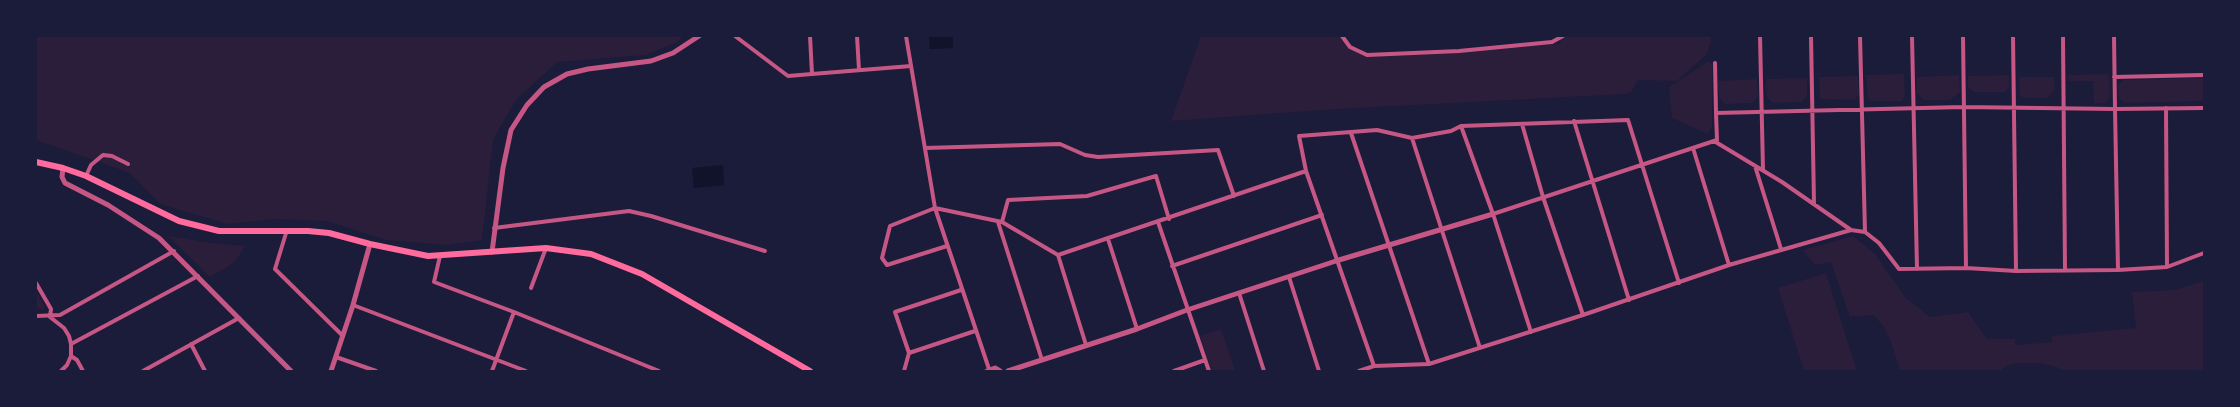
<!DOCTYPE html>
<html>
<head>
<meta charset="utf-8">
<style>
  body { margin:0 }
  #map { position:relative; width:2240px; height:407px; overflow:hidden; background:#1b1b3a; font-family:Quicksand,sans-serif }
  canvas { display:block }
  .frame { position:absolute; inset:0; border:37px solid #1b1b3a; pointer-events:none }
</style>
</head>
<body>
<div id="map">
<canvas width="2240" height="407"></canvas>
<div class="frame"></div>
</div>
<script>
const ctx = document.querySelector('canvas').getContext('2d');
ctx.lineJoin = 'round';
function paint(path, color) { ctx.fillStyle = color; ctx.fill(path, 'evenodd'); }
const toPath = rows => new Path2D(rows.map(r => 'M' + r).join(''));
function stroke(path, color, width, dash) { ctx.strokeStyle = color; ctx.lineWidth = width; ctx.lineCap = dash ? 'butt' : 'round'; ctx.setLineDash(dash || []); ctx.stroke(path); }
paint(toPath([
  [36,36,684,36,677,42,646,55,557,62,515,101,493,140,482,240,448,245,386,240,327,221,275,219,228,224,160,204,130,173,36,140],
  [1201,36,1343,36,1350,47,1367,55,1559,44,1564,36,1712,36,1707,54,1677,81,1638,80,1631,92,1626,94,1337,109,1171,121],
  [1709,61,1712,64,1712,126,1708,134,1672,118,1669,87],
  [1904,74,1905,96,1902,101,1871,101,1868,99,1866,75],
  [2109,74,2110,98,2106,103,2094,103,2093,81,2068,81,2068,75],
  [1959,75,1960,92,1950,100,1924,100,1917,93,1917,77],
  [2009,75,2009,87,2005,92,1974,92,1968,87,1968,76],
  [1858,76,1859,95,1854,100,1820,99,1819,77],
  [2019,77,2054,77,2055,90,2047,98,2024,98,2020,96],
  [1807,78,1807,96,1802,102,1773,103,1767,97,1766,79],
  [2204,78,2204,101,2124,103,2119,98,2118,85,2124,80],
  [1757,79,1758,97,1753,103,1725,104,1719,97,1718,81],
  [168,236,212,243,245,246,235,262,210,277],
  [1853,236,1875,254,1905,297,1930,317,1968,312,1987,339,2015,339,2015,345,2052,342,2052,336,2136,328,2132,292,2175,290,2203,281,2204,371,2063,371,2057,367,2040,363,2018,363,2008,365,1999,371,1900,371,1891,342,1883,326,1874,315,1850,317,1831,262,1815,265,1803,250],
  [1826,273,1857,371,1804,371,1778,288],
  [36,292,45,307,44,310,36,308],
  [1221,329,1235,370,1231,371,1212,371,1200,336]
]), '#2a1e3b');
paint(toPath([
  [929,36,953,36,953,48,930,49],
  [723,165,724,185,694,188,692,168]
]), '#12122b');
stroke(toPath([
  [735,36,788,76,812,74],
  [810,36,812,74,911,66],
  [857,36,859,70],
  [906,36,935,208,989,369],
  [1342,36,1350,47,1367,55,1459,51,1552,42,1563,36],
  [1760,36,1763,170],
  [1811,36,1814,204],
  [1860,36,1865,232],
  [1912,36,1917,269],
  [1963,36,1966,268],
  [2013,36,2016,271],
  [2063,36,2065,270],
  [1715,63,1716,113],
  [2114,77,2204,75],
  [2166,108,2167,267],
  [1574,121,1629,300],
  [1522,124,1543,197,1583,315],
  [1461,126,1493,214,1531,332],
  [1351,133,1429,364],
  [1412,138,1480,348],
  [1714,141,1782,182,1851,230,1865,232,1879,243,1899,269,1966,268,2016,271,2118,270,2167,267,2204,253],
  [925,148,1060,144,1085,155,1098,157,1218,150,1234,196],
  [1693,148,1729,265],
  [1755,166,1781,249],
  [86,176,91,165,103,155,112,156,128,164],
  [1493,214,1717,140,1716,113,1963,107,2115,109,2114,36],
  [998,222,1042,360],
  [1002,222,1008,200,1087,196,1156,176,1169,219],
  [1158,222,1209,371],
  [494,228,629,211,651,216,765,251],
  [287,230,275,269,343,336],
  [1108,239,1137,329],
  [947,246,887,265,882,258,890,226,935,208,1002,222,1058,255,1306,171],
  [1058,255,1086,345],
  [440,256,434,282,514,312,659,371],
  [1172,266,1322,215],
  [2118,270,2115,109,2204,108],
  [1289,277,1319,371],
  [36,283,51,309,50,317,64,328,69,336,71,344,71,356,67,365,61,371],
  [531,288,546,248],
  [961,290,895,312,909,353,975,331],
  [1239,293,1264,371],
  [353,305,526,371],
  [36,316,60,315,174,251],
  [71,344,198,276],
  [191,344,205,371],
  [71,356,77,360,83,371],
  [336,357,376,371],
  [1374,366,1306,171,1299,136,1377,130,1412,138,1451,131,1461,126,1628,120,1679,283],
  [143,371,239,318],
  [492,371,514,312],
  [904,371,909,353],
  [1174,371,1205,360],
  [1359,371,1374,366,1429,364,1583,315,1729,265,1851,230]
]), '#c65784', 4);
stroke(toPath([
  [63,168,62,177,65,183,108,205,159,238,291,371],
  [492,252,503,168,511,130,527,105,544,87,567,74,588,69,651,61,673,53,699,36],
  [331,371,353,305,370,244],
  [987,371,995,368,1000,371],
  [1008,371,1137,329,1187,310,1339,260,1493,214]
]), '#c65784', 5);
stroke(toPath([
  [36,162,63,168,86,176,179,221,219,231,308,231,329,233,370,244,428,256,546,248,591,254,642,274,810,371]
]), '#ff6b9d', 6);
</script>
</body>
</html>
